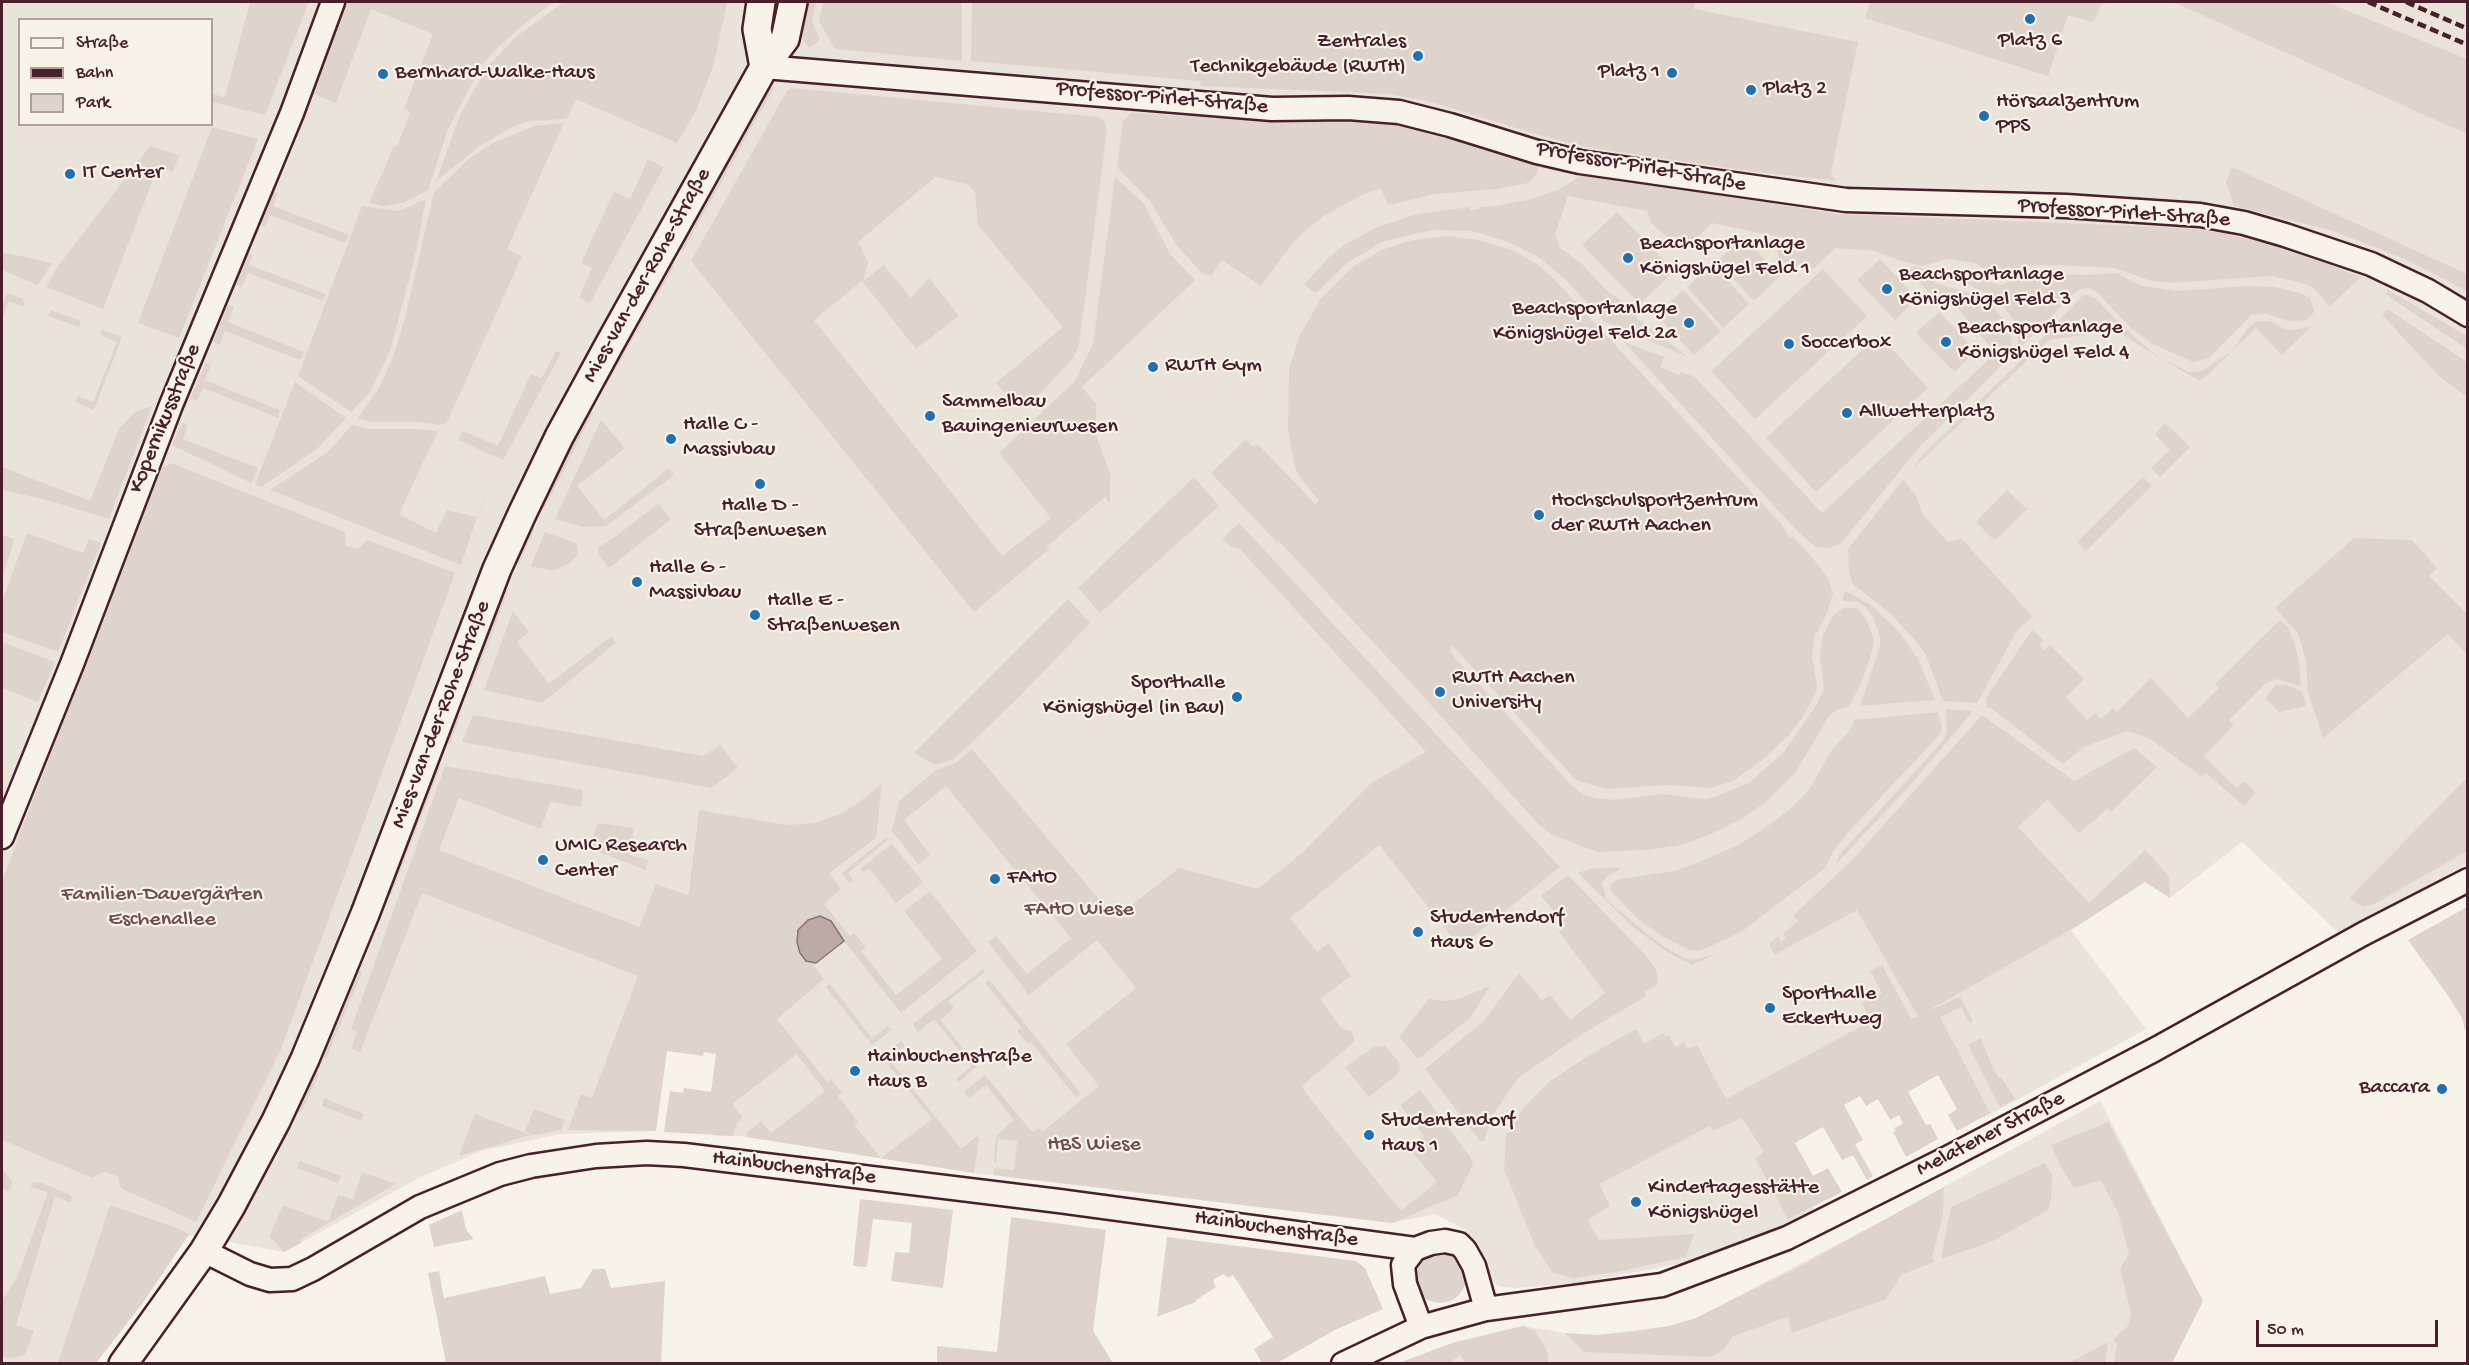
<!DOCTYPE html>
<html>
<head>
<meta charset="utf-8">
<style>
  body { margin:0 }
  #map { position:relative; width:2469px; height:1365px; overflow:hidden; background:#f7f3e8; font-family:"Gochi Hand",sans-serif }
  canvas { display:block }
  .frame { position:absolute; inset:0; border:3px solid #4a1f2b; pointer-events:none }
  .legend { position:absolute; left:18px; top:18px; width:195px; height:108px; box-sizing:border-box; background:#f7f3e8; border:2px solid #b29e9c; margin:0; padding:8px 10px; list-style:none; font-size:18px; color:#4a1f2b }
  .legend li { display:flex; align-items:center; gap:12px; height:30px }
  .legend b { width:30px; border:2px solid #b29e9c }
  .scale { position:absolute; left:2256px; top:1320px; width:182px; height:27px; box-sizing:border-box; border:3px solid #4a1f2b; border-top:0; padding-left:8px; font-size:18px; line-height:21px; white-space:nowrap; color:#4a1f2b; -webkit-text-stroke:4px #f7f3e8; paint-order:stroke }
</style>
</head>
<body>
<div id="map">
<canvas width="2469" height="1365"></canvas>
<div class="frame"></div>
<ul class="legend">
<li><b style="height:8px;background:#f7f3e8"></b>Straße</li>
<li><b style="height:8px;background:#4a1f2b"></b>Bahn</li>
<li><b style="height:16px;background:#ded4cc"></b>Park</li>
</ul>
<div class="scale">50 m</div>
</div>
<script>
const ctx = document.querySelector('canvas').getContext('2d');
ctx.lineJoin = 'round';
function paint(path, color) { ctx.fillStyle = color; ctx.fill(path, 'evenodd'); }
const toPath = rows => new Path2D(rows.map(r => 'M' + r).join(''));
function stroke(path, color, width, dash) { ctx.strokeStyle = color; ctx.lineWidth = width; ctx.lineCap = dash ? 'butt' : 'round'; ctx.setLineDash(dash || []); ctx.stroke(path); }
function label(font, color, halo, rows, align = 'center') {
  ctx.font = font + ' "Gochi Hand",sans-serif'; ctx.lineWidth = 4.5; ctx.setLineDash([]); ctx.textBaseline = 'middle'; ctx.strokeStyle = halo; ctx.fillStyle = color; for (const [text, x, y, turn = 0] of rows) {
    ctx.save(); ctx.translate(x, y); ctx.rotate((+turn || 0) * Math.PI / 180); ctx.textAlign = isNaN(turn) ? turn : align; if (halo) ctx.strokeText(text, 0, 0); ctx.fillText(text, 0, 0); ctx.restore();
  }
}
paint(toPath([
  [2,2,2467,2,2467,864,2339,933,2242,842,2170,898,2145,882,2071,930,2146,1029,1984,1118,1919,1015,1751,1101,1814,1210,1750,1240,1683,1263,1578,1283,1515,1288,1498,1286,1485,1272,1465,1230,1435,1214,1392,1223,974,1173,740,1136,714,1136,756,820,699,810,656,1131,560,1134,481,1151,419,1178,284,1252,189,1235,142,1304,96,1363,2,1363,2,1140,92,1178,105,1172,118,1177,368,540,358,549,160,469,2,880],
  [20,20,212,20,212,124,20,124],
  [2100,1101,2203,1301,2172,1363,1399,1364,1452,1343,1523,1326,1565,1333,1597,1335,1669,1326,1696,1318,1880,1222]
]), '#eae3da');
paint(toPath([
  [250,2,309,2,265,115,212,102,212,94,225,97],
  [346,2,554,2,525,23,495,50,481,66,448,129,428,190,403,203,384,206,369,203,394,146,397,146,411,112,404,109,433,34,371,9,336,103,312,93],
  [564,2,727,2,714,64,696,111,677,143,576,99,567,119,531,121,516,125,481,145,436,181,460,115,488,66,517,36],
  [804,2,816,2,812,22,820,40,809,48,802,38,801,27],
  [823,2,962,2,962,61,835,49,819,21],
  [972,2,1695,2,1694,9,1858,42,1831,173,1837,181,1749,171,1585,147,1542,136,1431,102,1388,94,1201,86,1200,81,971,61],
  [1870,2,2103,2,2093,22,2068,15,2048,76,1865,18],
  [2173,2,2326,2,2467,59,2467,134],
  [775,86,683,251,677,247,765,92],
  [792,88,1099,117,1105,122,1107,130,1079,345,1073,358,1040,394,1027,400,1016,400,1007,395,996,383,1063,327,978,225,975,192,967,184,935,177,858,242,868,263,863,281,884,265,911,298,929,278,959,316,916,349,862,281,814,320,1002,556,1051,518,999,453,1075,381,1093,344,1115,177,1144,204,1170,254,1195,280,1082,387,1096,404,1096,435,1110,474,1110,503,1105,497,1047,546,1049,549,974,612,691,261,787,91],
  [1131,113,1301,122,1378,122,1421,130,1539,165,1537,174,1528,183,1497,189,1435,194,1388,205,1381,188,1362,195,1324,216,1306,230,1292,244,1261,286,1222,260,1211,276,1203,274,1177,246,1150,201,1117,167,1123,121],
  [564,123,507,249,522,256,447,422,441,425,418,422,370,422,358,418,379,388,393,357,405,318,434,192,469,159,493,143,534,126],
  [212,127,258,139,179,338,138,323],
  [150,146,179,155,173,172,158,167,103,309,46,287,59,265],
  [648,159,664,167,590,303,579,298,592,268,581,263,614,192,630,199],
  [2232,167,2467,274,2467,291,2405,259,2333,231,2234,206,2226,182],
  [1583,174,1839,214,2186,228,2228,234,2288,249,2361,277,2329,307,2322,296,2309,285,2272,276,2171,283,2151,281,2115,268,2051,265,2023,266,2001,276,1988,271,1975,263,1948,259,1922,266,1898,260,1876,251,1835,248,1814,268,1789,266,1780,262,1775,239,1812,244,1712,223,1683,251,1651,223,1647,211,1568,196,1555,235,1560,248,1582,264,1606,290,1631,308,1638,319,1688,357,1605,322,1564,278,1537,256,1508,242,1472,231,1433,230,1384,241,1348,262,1316,293,1304,285,1328,258,1343,246,1375,228,1417,214,1470,207,1470,210,1479,209,1480,207,1495,206,1528,200,1558,190],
  [272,191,278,193,273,206,349,235,345,243,270,215,265,227,259,224],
  [426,199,414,261,390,351,370,392,351,412,298,376,362,206,399,211],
  [1617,212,1674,271,1640,304,1582,245],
  [1448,236,1478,240,1512,250,1537,264,1556,281,1781,524,1790,538,1792,536,1811,556,1828,578,1833,593,1827,613,1817,633,1815,633,1812,656,1817,685,1816,692,1802,718,1788,736,1762,760,1733,781,1711,788,1667,785,1606,789,1576,780,1453,646,1449,651,1570,784,1582,794,1596,798,1615,800,1662,794,1705,799,1715,797,1749,783,1784,752,1817,704,1824,688,1820,661,1821,643,1824,633,1834,614,1844,608,1853,608,1859,609,1868,623,1874,641,1871,655,1861,683,1849,707,1838,709,1829,716,1795,773,1766,802,1741,819,1711,834,1681,845,1646,850,1597,852,1555,836,1540,826,1412,684,1279,541,1277,542,1211,473,1246,439,1253,447,1258,444,1316,505,1319,500,1299,476,1295,467,1288,430,1289,369,1299,337,1320,300,1354,266,1382,250,1399,244,1414,240],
  [1743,236,1780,276,1754,301,1717,261],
  [2,252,52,263,38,285,2,270],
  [247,253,253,255,249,265,326,294,323,301,248,273,242,287,235,285],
  [1880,259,1917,299,1895,320,1857,280],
  [669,263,674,266,605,388,600,385],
  [1713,264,1749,304,1723,328,1687,287],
  [1915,266,1922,268,1935,283,1977,295,1992,305,2009,327,2012,346,2005,362,1921,445,1842,542,1830,548,1816,547,1799,533,1624,342,1664,357,1660,367,1679,375,1681,372,1695,377,1822,513,1996,353,1953,303,1948,306,1936,293,1931,295,1908,270],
  [1823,269,1867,316,1755,419,1711,371],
  [1963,269,1992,283,2002,285,2028,274,2088,275,2117,273,2139,285,2175,291,2249,286,2276,287,2303,294,2310,298,2314,312,2306,320,2289,321,2267,314,2251,315,2209,358,2193,362,2151,343,2130,327,2096,291,2089,288,2081,289,2073,294,2019,349,2016,327,2012,317,1996,299,1970,285,1945,280,1939,274],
  [1683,290,1721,331,1694,355,1657,315],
  [2388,290,2467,336,2467,349,2385,294],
  [7,293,23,299,25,307,9,301,2,320,2,307],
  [2083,295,2088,295,2096,299,2132,335,2160,358,2189,372,2197,372,2207,368,2233,350,2247,329,2257,321,2270,321,2284,329,2295,330,2312,326,2282,355,2256,328,2233,350,2211,372,2200,381,2160,358,2108,325,2097,333,2049,340,1913,468,1924,453,2022,360],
  [228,305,234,307,228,322,304,352,300,360,225,331,220,345,213,342],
  [2387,309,2467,362,2467,397,2440,377,2382,315],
  [51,310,81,321,79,327,48,316],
  [1939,312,1976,351,1954,372,1916,333],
  [102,330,122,337,94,410,75,402,78,396,93,402,117,342,100,335],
  [1879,335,1928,388,1816,492,1766,438],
  [556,351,561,353,503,460,458,440,463,431,498,446,531,374,542,378],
  [206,363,211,365,205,380,280,410,278,418,203,388,197,401,190,399],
  [295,382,346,418,317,449,261,487,255,484],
  [152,406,109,519,47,500,2,490,2,467,90,501,119,429,135,412],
  [587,409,593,413,544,509,537,505],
  [601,420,625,448,577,486,604,520,669,468,674,475,606,526,584,527,555,519],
  [182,423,188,425,183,439,258,468,251,483,172,445],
  [2165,423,2190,447,2160,477,2151,468,2170,450,2155,434],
  [352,425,369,429,418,429,438,431,399,514,436,533,447,510,476,517,495,480,477,517,461,565,270,490,328,452],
  [171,463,345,532,346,545,358,549,367,540,455,573,281,1049,196,1222,121,1188,118,1177,105,1172,92,1178,2,1140,2,880,160,469],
  [1194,477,1219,506,1100,613,1078,588],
  [2143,477,2152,486,2086,551,2077,542],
  [1903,480,1915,494,1924,516,1948,542,1962,539,2033,617,2018,629,1977,703,1943,701,1926,655,1915,640,1891,614,1853,584,1849,572,1848,549],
  [2007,490,2027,509,1995,541,1976,522],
  [658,504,671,519,609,568,598,554,598,547,612,539],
  [1239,523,1560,867,1460,947,1379,845,1290,918,1317,952,1329,943,1351,976,1320,999,1341,1028,1351,1031,1355,1041,1302,1086,1308,1096,1401,1211,1437,1182,1409,1148,1424,1136,1400,1105,1420,1090,1471,1158,1473,1165,1458,1195,1392,1223,994,1175,994,1168,1014,1170,1017,1141,998,1139,996,1162,994,1162,996,1136,1014,1120,986,1085,969,1098,964,1092,985,1075,1032,1132,1039,1128,1042,1132,1099,1086,1066,1044,1136,988,1097,940,1029,995,988,942,996,936,1027,974,1071,938,946,786,904,820,930,855,918,864,892,831,899,801,936,770,956,763,972,749,1115,918,1179,868,1258,889,1303,852,1371,783,1426,752,1239,548,1231,547,1222,539],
  [529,525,535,528,519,564,513,562],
  [545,532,576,543,578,554,570,563,553,571,531,566],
  [27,533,83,553,89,539,101,543,58,652,2,632,2,602],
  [2,535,14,539,2,579],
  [2354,538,2412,540,2437,568,2429,576,2467,614,2467,654,2448,634,2323,738,2308,692,2306,661,2298,633,2275,608],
  [502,589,508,591,471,688,465,685],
  [1845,591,1871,605,1899,632,1918,659,1935,700,1860,706,1880,646,1880,636,1873,617,1866,607,1858,602,1842,601],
  [1068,599,1090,623,1018,698,954,759,935,765,914,753],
  [513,611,529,632,517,642,549,684,611,636,616,643,542,703,484,690],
  [2280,620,2288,628,2294,642,2299,661,2301,686,2276,679,2265,684,2229,720,2234,725,2204,756,2237,789,2244,781,2256,793,2244,806,2206,773,2202,777,2149,738,2127,731,2084,747,2063,764,1991,708,1987,708,1986,698,2032,630,2044,640,2039,645,2044,651,2050,645,2084,679,2066,697,2087,720,2095,713,2101,719,2113,708,2117,712,2151,678,2188,718,2219,688,2215,684],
  [2,642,55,662,38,702,2,688],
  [2276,685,2286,685,2300,691,2303,694,2306,706,2279,712,2265,698],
  [1946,709,1973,711,1914,781,1835,865,1839,855,1943,741,1947,731],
  [1938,712,1942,729,1940,734,1854,826,1833,851,1825,868,1741,932,1709,947,1698,951,1689,950,1662,936,1638,919,1610,890,1612,884,1619,879,1675,871,1711,857,1738,845,1765,828,1789,810,1808,791,1832,750,1850,730,1854,720],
  [454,715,461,715,450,744,443,742],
  [473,715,703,756,720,745,738,768,711,788,462,742],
  [1982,715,2074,781,2134,748,2157,767,2111,812,2107,809,2079,833,2047,800,2018,827,2089,903,2145,850,2169,876,2170,898,2145,882,2074,928,1924,1013,1960,997,1973,1021,1969,1023,1961,1007,1940,1017,1990,1113,1957,1131,1948,1115,1957,1109,1938,1075,1908,1092,1926,1125,1930,1124,1938,1139,1906,1157,1893,1132,1896,1131,1894,1128,1903,1124,1899,1115,1890,1120,1878,1099,1866,1106,1860,1096,1844,1105,1863,1140,1855,1144,1873,1176,1867,1180,1853,1155,1842,1160,1823,1127,1795,1143,1813,1176,1828,1168,1842,1192,1788,1219,1755,1158,1764,1152,1742,1118,1713,1131,1710,1126,1599,1184,1610,1206,1587,1220,1599,1240,1694,1234,1686,1257,1616,1272,1574,1278,1553,1273,1535,1246,1504,1169,1506,1136,1523,1108,1549,1082,1583,1059,1636,1029,1644,1044,1663,1033,1665,1037,1669,1035,1675,1047,1684,1042,1688,1049,1697,1045,1726,1099,1871,1021,1862,1003,1882,993,1870,971,1882,965,1911,1019,1918,1016,1857,910,1774,955,1769,943,1778,937,1781,942,1786,939,1783,934,1798,921,1794,915,1855,857],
  [434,765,440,767,391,895,386,893],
  [445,766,583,790,581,807,550,802,541,829,459,798,439,850,639,927,656,884,688,895,699,810,787,825,814,823,838,815,854,806,882,784,876,838,829,873,841,889,824,904,850,936,854,933,866,947,861,951,896,995,942,959,904,911,930,891,977,951,901,1013,844,941,813,965,824,979,777,1019,827,1082,831,1079,842,1093,838,1096,858,1122,854,1125,881,1158,932,1119,882,1057,901,1041,905,1046,889,1059,950,1135,961,1149,977,1136,979,1139,974,1173,747,1137,748,1132,761,1121,771,1133,825,1091,797,1054,732,1104,743,1118,737,1123,733,1136,664,1132,670,1091,683,1093,684,1088,711,1092,716,1054,704,1052,703,1056,667,1051,656,1131,568,1130,581,1094,592,1098,638,976,422,893,360,1052,351,1049,357,1031,351,1029],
  [2467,778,2467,851,2374,904,2363,907,2349,898],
  [598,823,634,828,629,855,648,860,646,870,589,848],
  [887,837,889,839,848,873,853,880,849,883,842,873],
  [892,844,923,882,896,903,869,868,863,872,860,869],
  [1619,867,1619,870,1606,877,1602,884,1606,898,1615,907,1661,945,1683,957,1693,960,1716,954,1692,965,1667,952,1632,926,1578,873,1589,869],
  [1568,875,1646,956,1656,969,1658,977,1657,985,1644,992,1646,996,1579,1036,1518,1078,1492,1116,1484,1141,1480,1141,1425,1069,1484,1021,1519,973,1542,1000,1550,995,1570,1020,1605,993,1559,932,1566,925,1541,896],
  [2467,907,2468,1029,2465,1030,2462,1018,2449,997,2408,940],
  [356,969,362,972,326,1059,320,1056],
  [983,969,985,972,948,1001,954,1008,940,1020,977,1066,959,1082,956,1079,972,1066,934,1019,918,1032,913,1024],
  [989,979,1081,1094,1076,1097,1031,1042,1028,1044,1017,1031,1021,1027,985,983],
  [830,984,872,1038,888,1026,892,1030,872,1045,826,987],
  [1490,986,1470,1018,1418,1059,1399,1037,1429,999,1446,1001,1461,998],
  [1980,1038,1998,1078,2001,1077,2015,1099,2000,1107,1968,1045],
  [1385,1046,1399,1062,1400,1072,1369,1097,1345,1067,1374,1047],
  [313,1072,319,1074,302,1111,292,1116],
  [324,1098,364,1114,362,1121,322,1106],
  [534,1109,565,1120,561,1130,533,1135,525,1131],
  [475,1114,531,1135,459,1156],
  [2108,1122,2203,1301,2172,1363,2114,1363,2117,1345,2114,1339,2128,1326,2131,1313,2120,1269,2129,1254,2118,1212,2101,1180,2074,1188,2061,1167,2051,1145],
  [300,1161,341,1176,338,1183,297,1168],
  [2045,1163,2052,1175,2051,1199,2048,1210,1993,1241,1941,1259,1951,1207],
  [2,1168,12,1182,10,1191,2,1189],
  [362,1172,396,1184,328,1223,300,1240,301,1243,284,1252,270,1236,283,1205,328,1222,338,1195,353,1199],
  [40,1182,70,1195,72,1198,71,1203,55,1196,16,1325,34,1331,25,1354,19,1357,7,1358,2,1356,2,1300,17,1278,48,1192,31,1187,32,1183],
  [1944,1187,1943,1215,1932,1257,1934,1262,1901,1275,1886,1299,1792,1333,1788,1317,1733,1336,1725,1348,1712,1357,1584,1352,1565,1333,1597,1335,1630,1332,1669,1326,1696,1318,1797,1268],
  [860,1199,953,1210,943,1288,891,1281,895,1252,909,1253,912,1223,873,1219,867,1267,853,1266],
  [110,1205,180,1229,189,1234,142,1304,96,1363,58,1363],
  [462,1210,466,1230,474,1239,434,1247,429,1225],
  [1011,1217,1106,1230,1093,1331,1113,1363,937,1363,937,1346,997,1352],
  [1167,1237,1356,1261,1365,1268,1383,1309,1335,1330,1277,1363,1262,1363,1254,1349,1273,1337,1233,1275,1229,1278,1223,1274,1213,1280,1216,1287,1196,1300,1196,1302,1157,1317],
  '1414 1277a26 26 0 1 1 52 0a26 26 0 1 1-52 0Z',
  [593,1269,605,1269,611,1288,665,1281,661,1363,446,1363,428,1273,439,1271,444,1298,545,1276,550,1294,581,1288],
  [1523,1326,1535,1331,1543,1343,1548,1354,1548,1363,1466,1363,1460,1355,1449,1363,1435,1363,1432,1361,1428,1363,1399,1363,1452,1343],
  [2108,1342,2105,1363,2069,1363]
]), '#ded4cc');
const water = toPath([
  [820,916,831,921,844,941,816,963,806,961,800,953,797,942,798,930,808,920,820,916]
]);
paint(water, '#bcaaa7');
stroke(water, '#8e7275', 1.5);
const minor = toPath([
  [764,67,1272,109,1348,108,1399,112,1450,125,1537,152,1580,162,1846,200,2066,206,2200,215,2244,223,2285,235,2371,264,2428,291,2468,315],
  [2,837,72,664,171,405,292,113,333,2],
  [204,1251,250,1274,270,1280,292,1279,313,1269,420,1207,500,1174,531,1166,596,1156,647,1153,684,1155,1059,1201,1415,1249],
  [1421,1327,1405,1284,1403,1265,1415,1249,1431,1243,1445,1241,1459,1244,1465,1250,1474,1266,1486,1309],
  [1343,1364,1421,1327,1486,1309,1662,1285,1787,1238,1949,1157,2154,1050,2363,934,2468,880]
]);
const tertiary = toPath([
  [761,2,757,29,764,67],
  [123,1364,204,1251,231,1206,276,1121,305,1059,365,914,497,569,522,514,559,437,609,345,764,67,785,39,793,2]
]);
stroke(minor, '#4a1f2b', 27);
stroke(tertiary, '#4a1f2b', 32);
stroke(minor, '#f7f3e8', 22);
stroke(tertiary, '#f7f3e8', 27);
stroke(toPath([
  [2368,2,2468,45],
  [2406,2,2468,29]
]), '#4a1f2b', 4.5, [9, 4.5]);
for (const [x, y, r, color] of [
  [2030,19,6,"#1f6fb2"],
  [1418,56,6,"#1f6fb2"],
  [1672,73,6,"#1f6fb2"],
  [383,74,6,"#1f6fb2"],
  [1751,90,6,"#1f6fb2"],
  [1984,116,6,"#1f6fb2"],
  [70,174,6,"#1f6fb2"],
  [1628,258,6,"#1f6fb2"],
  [1887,289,6,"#1f6fb2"],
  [1689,323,6,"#1f6fb2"],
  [1946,342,6,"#1f6fb2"],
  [1789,344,6,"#1f6fb2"],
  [1153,367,6,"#1f6fb2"],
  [1847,413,6,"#1f6fb2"],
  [930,416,6,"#1f6fb2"],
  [671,439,6,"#1f6fb2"],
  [760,484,6,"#1f6fb2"],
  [1539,515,6,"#1f6fb2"],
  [637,582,6,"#1f6fb2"],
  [755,615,6,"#1f6fb2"],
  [1440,692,6,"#1f6fb2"],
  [1237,697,6,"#1f6fb2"],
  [543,860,6,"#1f6fb2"],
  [995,879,6,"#1f6fb2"],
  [1418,932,6,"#1f6fb2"],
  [1770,1008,6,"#1f6fb2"],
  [855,1071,6,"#1f6fb2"],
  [2442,1089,6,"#1f6fb2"],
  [1369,1135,6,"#1f6fb2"],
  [1636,1202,6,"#1f6fb2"]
]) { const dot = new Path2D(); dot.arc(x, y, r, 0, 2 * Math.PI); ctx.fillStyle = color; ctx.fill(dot); stroke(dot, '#f7f3e8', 2); }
label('22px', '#4a1f2b', '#f7f3e8', [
  ["Platz 6",2030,42,"center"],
  ["Zentrales",1406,43,"right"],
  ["Technikgebäude (RWTH)",1406,68,"right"],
  ["Platz 1",1660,73,"right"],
  ["Bernhard-Walke-Haus",395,74],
  ["Platz 2",1763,90],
  ["Hörsaalzentrum",1996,103],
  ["PPS",1996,128],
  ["IT Center",82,174],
  ["Beachsportanlage",1640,245],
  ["Königshügel Feld 1",1640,270],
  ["Beachsportanlage",1899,276],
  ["Königshügel Feld 3",1899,301],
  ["Beachsportanlage",1677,310,"right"],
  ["Königshügel Feld 2a",1677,335,"right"],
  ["Beachsportanlage",1958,329],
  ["Königshügel Feld 4",1958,354],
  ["Soccerbox",1801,344],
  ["RWTH Gym",1165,367],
  ["Sammelbau",942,403],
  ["Bauingenieurwesen",942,428],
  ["Allwetterplatz",1859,413],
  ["Halle C -",683,426],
  ["Massivbau",683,451],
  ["Hochschulsportzentrum",1551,502],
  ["der RWTH Aachen",1551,527],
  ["Halle D -",760,507,"center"],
  ["Straßenwesen",760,532,"center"],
  ["Halle G -",649,569],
  ["Massivbau",649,594],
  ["Halle E -",767,602],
  ["Straßenwesen",767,627],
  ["RWTH Aachen",1452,679],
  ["University",1452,704],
  ["Sporthalle",1225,684,"right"],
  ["Königshügel (in Bau)",1225,709,"right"],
  ["UMIC Research",555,847],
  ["Center",555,872],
  ["FAHO",1007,879],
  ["Studentendorf",1430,919],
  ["Haus G",1430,944],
  ["Sporthalle",1782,995],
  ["Eckertweg",1782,1020],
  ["Hainbuchenstraße",867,1058],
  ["Haus B",867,1083],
  ["Baccara",2430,1089,"right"],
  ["Studentendorf",1381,1122],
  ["Haus 1",1381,1147],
  ["Kindertagesstätte",1648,1189],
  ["Königshügel",1648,1214]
], 'left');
label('22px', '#4a1f2b', '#f7f3e8', [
  ["Professor-Pirlet-Straße",1162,99,5],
  ["Professor-Pirlet-Straße",1641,168,10],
  ["Professor-Pirlet-Straße",2124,214,4],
  ["Mies-van-der-Rohe-Straße",648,276,-61],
  ["Kopernikusstraße",166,419,-68],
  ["Mies-van-der-Rohe-Straße",442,715,-69],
  ["Melatener Straße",1991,1135,-27],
  ["Hainbuchenstraße",794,1169,7],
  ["Hainbuchenstraße",1276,1230,8]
]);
label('22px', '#6f4c53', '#f7f3e8', [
  ["Familien-Dauergärten",162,896],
  ["Eschenallee",162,921],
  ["FAHO Wiese",1079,911],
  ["HBS Wiese",1094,1146]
]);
</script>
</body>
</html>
